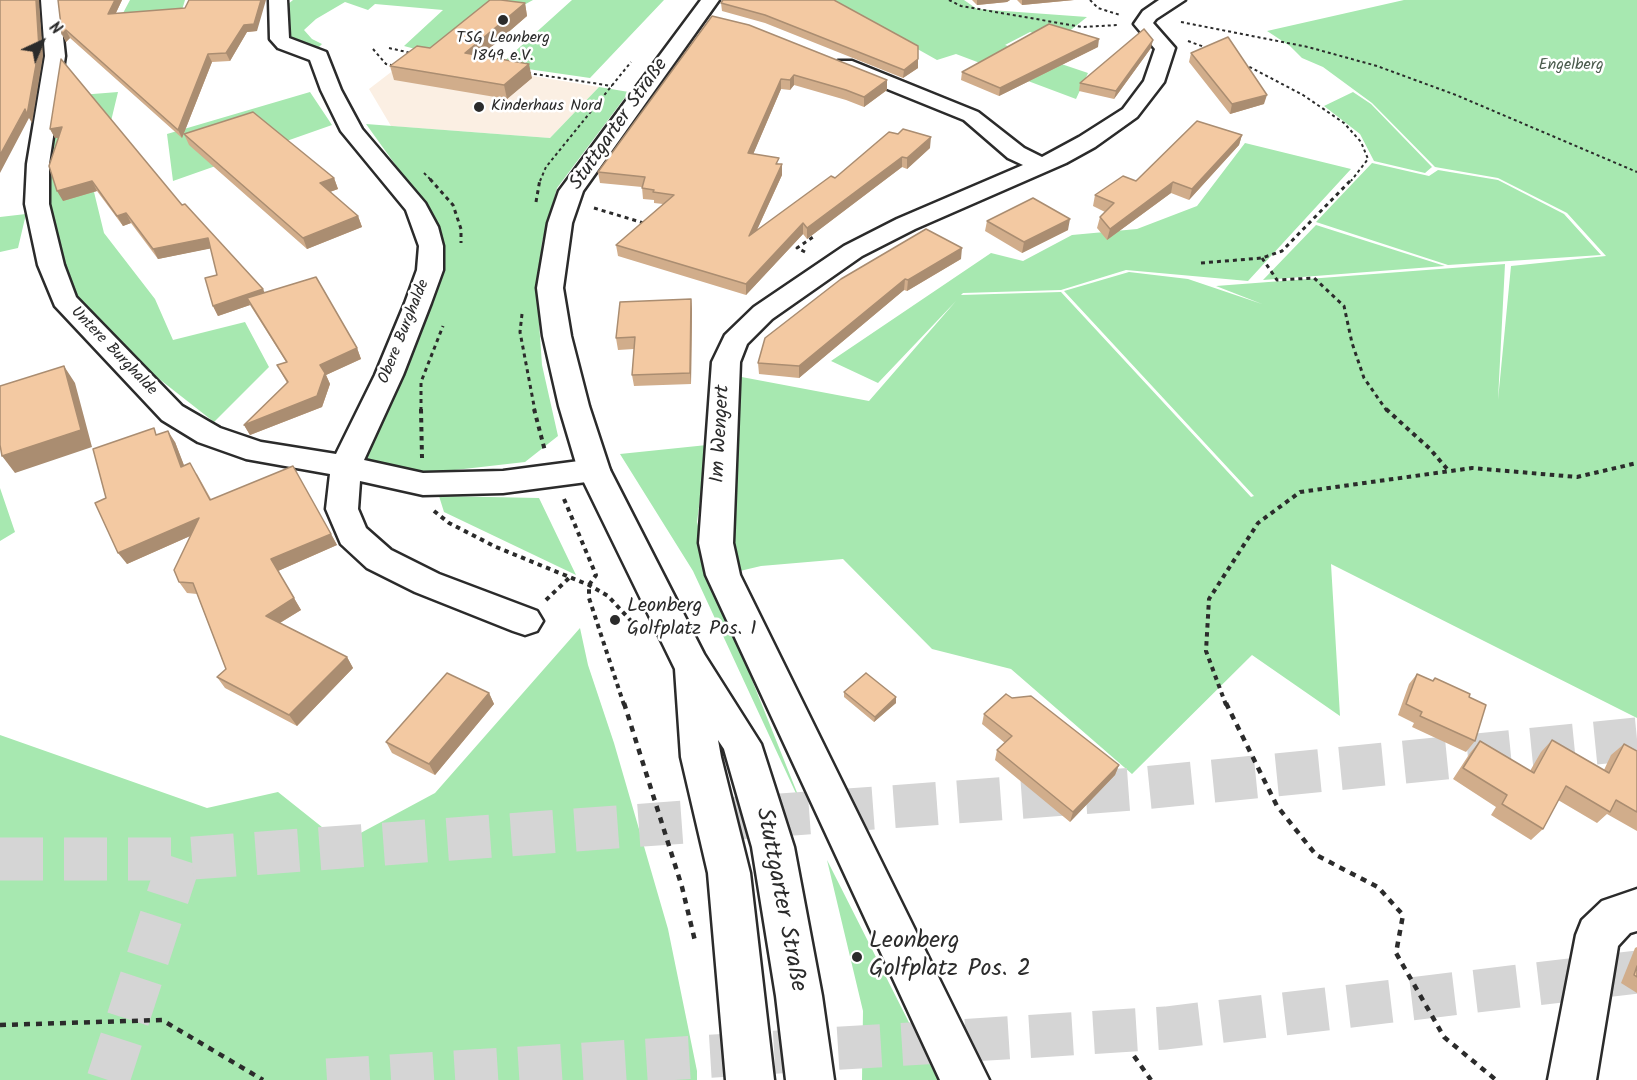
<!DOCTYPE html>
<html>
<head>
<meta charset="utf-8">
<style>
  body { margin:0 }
  #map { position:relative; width:1637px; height:1080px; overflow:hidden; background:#fff; font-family:Kalam,sans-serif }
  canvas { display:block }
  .north { position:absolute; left:12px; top:12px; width:60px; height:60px; -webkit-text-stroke:4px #fff; paint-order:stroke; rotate:44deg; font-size:16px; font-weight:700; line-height:24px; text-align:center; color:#2b2b2b }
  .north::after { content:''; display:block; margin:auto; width:21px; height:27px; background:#2b2b2b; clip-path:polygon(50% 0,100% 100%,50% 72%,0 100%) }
</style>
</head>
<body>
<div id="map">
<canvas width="1637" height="1080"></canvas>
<div class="north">N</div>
</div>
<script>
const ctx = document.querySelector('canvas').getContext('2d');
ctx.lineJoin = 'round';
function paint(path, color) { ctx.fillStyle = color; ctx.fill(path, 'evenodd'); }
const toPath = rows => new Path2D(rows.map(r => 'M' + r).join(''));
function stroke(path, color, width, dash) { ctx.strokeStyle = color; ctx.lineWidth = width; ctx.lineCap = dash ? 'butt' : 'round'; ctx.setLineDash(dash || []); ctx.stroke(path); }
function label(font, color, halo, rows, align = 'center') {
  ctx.font = font + ' Kalam,sans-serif'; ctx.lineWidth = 5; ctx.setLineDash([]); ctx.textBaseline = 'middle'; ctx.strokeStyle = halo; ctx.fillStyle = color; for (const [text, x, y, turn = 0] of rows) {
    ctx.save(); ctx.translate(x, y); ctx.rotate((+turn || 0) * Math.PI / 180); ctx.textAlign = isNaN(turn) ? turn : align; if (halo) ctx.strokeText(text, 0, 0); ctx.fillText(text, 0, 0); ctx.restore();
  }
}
paint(toPath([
  [412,56,599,87,550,138,391,126,369,89]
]), '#fbefe3');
paint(toPath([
  [130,0,185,0,182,10,122,15],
  [293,0,533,0,434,54,404,46,443,10,375,4,368,10,345,2,316,19,304,30,312,39,322,44,318,48,294,45,285,32,287,5],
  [572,0,664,0,590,78,500,65],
  [819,0,964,0,977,9,1087,17,1057,41,1030,32,1005,45,1088,73,1076,99,956,54,937,60,857,15],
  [1404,0,1637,0,1637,718,1331,564,1340,716,1252,655,1132,774,1011,669,932,649,843,559,761,566,723,575,731,375,869,401,956,301,878,383,831,361,991,253,1023,261,1072,235,1137,229,1197,206,1245,143,1351,169,1248,281,1126,270,1061,290,963,293,961,295,1061,292,1251,497,1254,496,1064,291,1129,272,1188,279,1262,304,1216,286,1505,264,1498,400,1511,266,1606,256,1567,213,1498,178,1435,167,1372,103,1323,67,1302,58,1290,46,1267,31],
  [599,87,629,92,557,188,542,242,537,294,542,365,558,436,525,462,446,471,393,473,368,460,364,443,423,311,428,210,366,124,550,138],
  [118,92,94,192,104,233,155,299,173,340,245,322,269,367,214,422,135,360,77,300,50,238,48,172,55,97],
  [310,92,332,125,173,181,167,134],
  [1353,92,1371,104,1432,167,1425,173,1374,161,1360,134,1324,106],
  [1372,163,1429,176,1438,170,1498,180,1564,214,1601,255,1448,265,1316,222],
  [26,214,18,248,0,252,0,217],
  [1316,225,1445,266,1263,280],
  [707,445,697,522,708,570,806,815,693,571,620,454],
  [0,488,15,532,0,541],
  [439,496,539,498,576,575,444,512],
  [580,628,588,665,614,743,668,929,697,1071,697,1080,0,1080,0,735,207,808,278,792,342,843,435,793],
  [827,860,938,1080,862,1080,863,1011]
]), '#a7e8b0');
stroke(toPath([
  [108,1080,180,859]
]), '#d5d5d5', 43, [43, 21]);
stroke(toPath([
  [0,859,180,859,1134,789,1637,739],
  [327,1080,1166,1028,1637,972]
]), '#d5d5d5', 43, [43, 21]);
const minor = toPath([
  [41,0,59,0,65,56,49,164,49,204,64,265,76,297,182,406,220,428,261,442,336,454,375,375,405,303,417,270,419,246,406,210,341,131,321,90,310,60,278,48,270,39,269,0,287,0,289,38,326,52,341,90,362,129,425,203,438,227,443,246,443,270,431,303,403,375,364,460,423,473,503,471,594,459,605,462,610,470,605,478,594,481,503,493,423,495,360,481,358,509,366,528,391,550,439,574,537,611,543,621,537,631,525,635,513,631,415,592,367,568,341,544,326,509,330,474,246,459,198,442,162,420,55,306,38,265,25,204,27,164,45,56,41,0],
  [1159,0,1185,0,1156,19,1153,23,1175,48,1164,82,1137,117,1095,147,1066,163,915,229,862,256,772,319,747,344,740,362,733,543,740,575,989,1080,940,1080,706,575,699,543,712,362,725,335,754,307,844,246,897,219,1023,165,1008,158,964,120,838,69,835,65,838,61,852,61,978,112,1024,148,1042,157,1079,137,1123,109,1144,81,1155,49,1134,24,1143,11,1159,0],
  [1637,889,1637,931,1630,933,1618,946,1596,1080,1548,1080,1576,935,1582,920,1602,901,1637,889]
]);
const major = toPath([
  [701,0,719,0,583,191,572,223,563,288,571,336,589,406,610,470,704,654,761,744,794,847,822,996,834,1080,786,1080,776,996,752,847,724,749,718,740,721,757,750,873,774,1080,726,1080,708,873,681,757,675,669,578,470,559,406,543,336,537,288,548,223,559,191,701,0]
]);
stroke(minor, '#2b2b2b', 5);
stroke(major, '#2b2b2b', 5);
stroke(toPath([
  [949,0,961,6,1082,27,1118,25],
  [1090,0,1098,8,1120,15],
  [1181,22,1308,47,1377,66,1456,95,1637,172],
  [1188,41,1207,48],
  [389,48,411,53],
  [373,49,386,64,396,66],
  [1244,64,1303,95,1344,123,1361,142,1368,159,1351,181],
  [528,73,612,86],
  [424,173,432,181],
  [540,181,546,167,631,62]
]), '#2b2b2b', 2, [3, 3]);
stroke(toPath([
  [430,179,453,205,461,229,461,243],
  [536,202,540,179],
  [594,208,647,224],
  [805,252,797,248,813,237,806,234],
  [1262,258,1277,280,1314,278,1344,306,1352,343,1364,378,1387,411],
  [1201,263,1262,258,1282,251,1352,179],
  [522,314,520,332,535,411],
  [421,411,421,382,443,326]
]), '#2b2b2b', 3, [4, 4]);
stroke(toPath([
  [421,409,422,458],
  [534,409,545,451],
  [1386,409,1430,449,1448,470],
  [564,499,596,575,589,585,589,598,624,705],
  [434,511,449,523,496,547,589,585,608,596,632,622],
  [546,600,569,578],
  [1226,705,1206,651,1209,599,1258,523,1300,492,1472,468,1577,477,1637,463]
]), '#2b2b2b', 4, [4.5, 4.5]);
stroke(toPath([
  [624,703,682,887,695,941],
  [1226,703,1277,806,1316,855,1378,887,1403,915,1396,953,1444,1037,1496,1080],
  [0,1025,162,1020,263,1080],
  [1134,1056,1151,1080]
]), '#2b2b2b', 4.5, [6, 6]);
paint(minor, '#fff');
paint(major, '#fff');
paint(toPath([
  [58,0,122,0,116,13,257,31,247,32,230,61,212,62,182,138,70,38,66,42,62,34],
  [972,0,1010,0,1007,2,977,5],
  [1017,0,1074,0,1022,5],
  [525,3,527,16,481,56,532,78,507,99,394,80,390,66],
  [721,3,918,46,918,68,903,78,765,23,722,11],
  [712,16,887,80,887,90,864,107,846,100,794,85,790,90,781,89,753,154,779,164,782,175,757,230,835,178,930,148,907,169,902,167,807,239,803,234,746,295,618,256,616,245,663,204,654,203,654,200,643,199,642,187,600,183,598,172],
  [1098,47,999,96,961,80,962,72],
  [1151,48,1114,99,1079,91,1080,83],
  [1191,53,1264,104,1230,114,1189,62],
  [50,129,182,205,265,293,357,348,361,359,326,375,330,384,322,407,250,435,244,425,287,383,277,365,286,362,250,305,218,316,213,306,217,275,211,248,158,259,131,223,123,226,97,191,63,201,58,138,55,138],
  [184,134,334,178,338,189,330,192,358,216,362,227,307,249,189,145],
  [1242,135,1239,145,1189,200,1171,193,1107,240,1097,228,1100,217,1105,212,1093,206,1095,195,1136,181],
  [987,221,1068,230,1022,253,985,231],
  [961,259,907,291,904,290,799,378,759,374,758,363,841,279],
  [691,299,692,310,691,384,634,386,632,375,634,349,618,350,616,338],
  [158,435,175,442,184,466,197,474,211,499,331,534,337,545,278,571,301,610,280,623,347,657,353,668,297,726,225,688,217,677,226,669,197,594,187,593,179,582,190,536,127,564,106,498],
  [1417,674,1432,681,1435,678,1469,697,1475,741,1466,752,1412,727,1414,723,1398,715,1409,684],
  [844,692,896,703,874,722,844,697],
  [489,693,494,704,435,775,392,753,386,742],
  [1012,698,1119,765,1115,775,1070,822,995,760,997,750,1005,743,982,724,984,714],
  [1552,740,1604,770,1611,755,1624,744,1637,751,1637,831,1607,814,1597,823,1558,800,1543,829,1531,840,1491,815,1496,807,1453,779,1470,753,1480,741,1530,771,1541,752],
  [1637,947,1637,993,1621,983,1635,948]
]), '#d1ad8b');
paint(toPath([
  [36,0,39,0,43,56,32,123,29,118,0,173,0,155,25,109],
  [115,0,122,0,112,21,108,14],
  [261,0,266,0,257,31,247,32,230,61,226,53,244,25],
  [977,0,1010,0,1007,2,977,5],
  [1022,0,1074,0,1022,5],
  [525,3,527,16,468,67,465,53],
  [66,30,70,38,66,42,62,34],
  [1099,39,1098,47,999,96,1000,88],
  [1153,40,1151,48,1114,99,1116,91],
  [208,54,212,62,182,138,178,130],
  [918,59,918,68,903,78,904,70],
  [529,64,532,78,507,99,504,85],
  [794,75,794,85,790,90,790,80],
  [781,79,781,89,749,164,748,153],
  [887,80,887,90,864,107,864,97],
  [1267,95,1264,104,1230,114,1232,104],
  [62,127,67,137,55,138,50,129],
  [1242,135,1239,145,1189,200,1192,189],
  [931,137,930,148,907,169,907,158],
  [902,157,902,167,807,239,807,228],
  [782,164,782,175,749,247,749,236],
  [334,178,338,189,324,194,320,183],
  [92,181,97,191,63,201,57,191],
  [1173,182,1171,193,1107,240,1110,229],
  [126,213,131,223,123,226,117,216],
  [358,216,362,227,307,249,303,238],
  [1070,219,1068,230,1022,253,1024,242],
  [803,223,803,234,746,295,746,284],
  [208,238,213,248,158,259,153,249],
  [962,248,961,259,907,291,908,280],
  [905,279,904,290,799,378,799,366],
  [263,289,268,299,247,298,250,305,218,316,213,306],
  [691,299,692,310,691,384,690,373],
  [357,348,361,359,326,375,330,384,322,407,250,435,244,425,320,365],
  [64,366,75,383,92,447,15,473,2,456],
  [168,431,175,442,189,478,181,467],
  [199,518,206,529,127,564,118,553],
  [331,534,337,545,278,571,271,559],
  [294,598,301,610,273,627,266,616],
  [347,657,353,668,297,726,289,715],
  [489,693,494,704,435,775,429,764],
  [896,697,896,703,874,722,875,717],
  [1119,765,1115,775,1070,822,1073,812]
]), '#aa8d71');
const building = toPath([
  [0,0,36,0,39,48,27,115,25,109,0,155,0,0],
  [58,0,115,0,108,14,185,8,189,0,261,0,254,24,244,25,226,53,208,54,178,130,66,30,62,34,58,0],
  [490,0,501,0,525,3,465,53,529,64,504,85,390,66,417,46,430,48,490,0],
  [723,0,834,0,918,46,918,59,904,70,765,15,721,3,723,0],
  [712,16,749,25,887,80,864,97,846,90,794,75,790,80,781,79,748,153,779,158,776,164,782,164,749,236,831,176,835,178,889,132,898,134,903,129,931,137,907,158,902,157,807,228,803,223,746,284,616,245,674,195,653,192,654,190,642,188,645,177,598,172,712,16],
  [1049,24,1099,39,1000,88,962,72,1049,24],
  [1144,29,1153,40,1116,91,1080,83,1144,29],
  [1228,37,1267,95,1232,104,1191,53,1228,37],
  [61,59,182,205,185,204,263,289,213,306,205,278,217,275,208,238,153,249,126,213,117,216,92,181,57,191,49,166,62,127,50,129,61,59],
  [253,112,334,178,320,183,358,216,303,238,184,134,253,112],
  [1197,121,1242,135,1192,189,1173,182,1110,229,1100,217,1114,203,1095,195,1123,176,1136,181,1197,121],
  [1033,198,1070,219,1024,242,987,221,1033,198],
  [926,229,962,248,908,280,905,279,799,366,758,363,765,338,841,279,926,229],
  [316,277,357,348,320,365,325,373,317,396,244,425,288,382,277,365,287,362,247,298,316,277],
  [691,299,690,373,632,375,635,337,616,338,620,302,691,299],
  [64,366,81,430,2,456,0,445,0,386,64,366],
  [154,428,156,435,168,431,181,467,190,463,210,500,293,466,331,534,271,559,294,598,266,616,347,657,289,715,217,677,226,669,193,583,179,582,174,570,199,518,118,553,95,503,106,498,93,449,154,428],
  [447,673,489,693,429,764,386,742,447,673],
  [866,673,896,697,875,717,844,692,866,673],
  [1417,674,1433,681,1435,678,1470,694,1469,697,1486,705,1475,741,1420,716,1422,712,1406,704,1417,674],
  [1006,694,1012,698,1031,696,1119,765,1073,812,997,750,1012,736,984,714,1006,694],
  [1552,740,1609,773,1624,744,1637,751,1637,812,1616,800,1610,812,1566,786,1543,829,1502,804,1507,795,1463,768,1480,741,1534,773,1552,740],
  [1637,966,1637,977,1634,975,1637,966]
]);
paint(building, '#f3c9a2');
stroke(building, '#aa8d71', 1.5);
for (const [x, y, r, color] of [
  [503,20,6,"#2b2b2b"],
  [479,107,6,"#2b2b2b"],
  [615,620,6,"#2b2b2b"],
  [857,957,6,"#2b2b2b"]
]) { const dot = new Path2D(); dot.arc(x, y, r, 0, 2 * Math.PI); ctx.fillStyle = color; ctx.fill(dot); stroke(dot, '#fff', 2); }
label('16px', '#2b2b2b', '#fff', [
  ["TSG Leonberg",503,39],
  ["1849 e.V.",503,57],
  ["Kinderhaus Nord",491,107,"left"]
]);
label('16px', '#4a5a4c', '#fff', [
  ["Engelberg",1571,66]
]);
label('16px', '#2b2b2b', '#fff', [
  ["Obere Burghalde",405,332,-68],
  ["Untere Burghalde",113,352,46]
]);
label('20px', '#2b2b2b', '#fff', [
  ["Stuttgarter Straße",620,125,-55],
  ["Im Wengert",722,434,-87]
]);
label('20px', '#2b2b2b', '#fff', [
  ["Leonberg",627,608],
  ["Golfplatz Pos. 1",627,631]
], 'left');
label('24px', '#2b2b2b', '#fff', [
  ["Stuttgarter Straße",779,900,79]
]);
label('24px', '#2b2b2b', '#fff', [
  ["Leonberg",869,943],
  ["Golfplatz Pos. 2",869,971]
], 'left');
</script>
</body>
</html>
